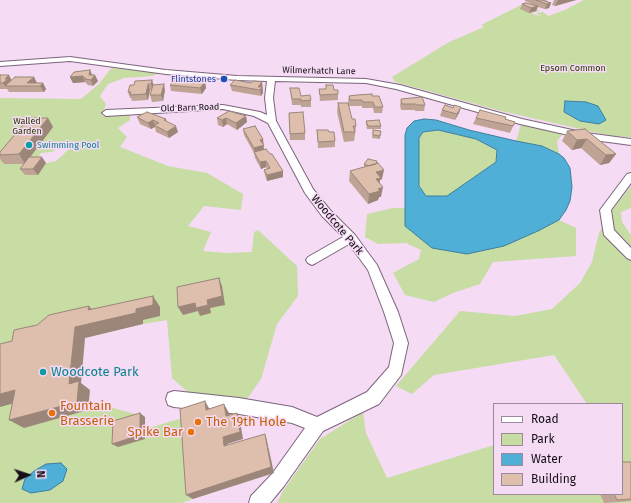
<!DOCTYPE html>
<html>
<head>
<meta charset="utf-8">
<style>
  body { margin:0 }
  #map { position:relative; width:631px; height:503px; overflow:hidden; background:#f5dbf4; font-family:"Fira Sans",sans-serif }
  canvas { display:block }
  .legend { position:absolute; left:493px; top:403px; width:130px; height:92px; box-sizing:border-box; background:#f5dbf4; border:1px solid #9c899c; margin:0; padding:5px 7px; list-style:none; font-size:12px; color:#170f17 }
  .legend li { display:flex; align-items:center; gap:8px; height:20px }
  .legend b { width:20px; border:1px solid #9c899c }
  .north { position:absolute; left:8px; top:455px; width:40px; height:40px; -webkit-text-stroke:3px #f5dbf4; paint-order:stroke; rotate:87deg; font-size:11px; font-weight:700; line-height:16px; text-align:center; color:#170f17 }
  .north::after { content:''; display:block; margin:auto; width:14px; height:18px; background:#170f17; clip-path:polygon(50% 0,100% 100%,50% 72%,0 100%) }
</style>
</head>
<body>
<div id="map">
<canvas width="631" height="503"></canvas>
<ul class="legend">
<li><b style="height:5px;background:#fff"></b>Road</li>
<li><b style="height:11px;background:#c7dda4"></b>Park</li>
<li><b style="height:11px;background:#50afd7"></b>Water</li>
<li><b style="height:11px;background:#debfad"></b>Building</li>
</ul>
<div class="north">N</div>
</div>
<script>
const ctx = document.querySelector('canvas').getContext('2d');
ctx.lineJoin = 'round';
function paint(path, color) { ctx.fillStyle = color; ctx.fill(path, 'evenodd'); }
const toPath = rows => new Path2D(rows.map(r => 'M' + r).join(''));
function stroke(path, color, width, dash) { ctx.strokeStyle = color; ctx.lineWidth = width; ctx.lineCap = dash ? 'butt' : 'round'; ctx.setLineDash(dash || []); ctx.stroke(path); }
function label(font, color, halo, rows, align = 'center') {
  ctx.font = font + ' "Fira Sans",sans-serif'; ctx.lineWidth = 3; ctx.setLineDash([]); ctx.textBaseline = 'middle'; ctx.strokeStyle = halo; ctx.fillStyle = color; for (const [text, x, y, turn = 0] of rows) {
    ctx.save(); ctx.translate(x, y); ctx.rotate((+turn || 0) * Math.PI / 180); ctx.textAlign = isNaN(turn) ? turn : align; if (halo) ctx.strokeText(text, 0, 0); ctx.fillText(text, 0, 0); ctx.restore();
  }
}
paint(toPath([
  [584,0,631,0,631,137,611,136,501,111,395,82,392,77,449,42,484,27,481,25,523,4,540,11,531,13,539,16,541,16,536,13,543,12,548,16,565,10],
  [112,68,159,73,152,76,124,78,108,84,100,96,106,104,102,116,130,114,130,120,118,128,127,137,120,147,168,166,207,173,243,194,241,210,204,206,188,226,211,232,203,251,226,253,252,252,254,232,258,230,297,266,298,296,277,324,261,379,247,399,190,394,172,378,167,320,143,324,85,338,80,393,90,390,89,401,145,417,145,429,186,417,193,499,182,503,0,503,0,98,81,99,99,84,108,72],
  [60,147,69,149,56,161,46,163,38,175,25,175,41,153,52,152],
  [521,124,563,134,557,141,559,154,542,146,516,141],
  [438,130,476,139,497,150,496,162,447,197,426,196,419,186,419,138,423,132],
  [631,186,631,208,621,212,622,222,631,235,631,503,277,503,283,491,320,439,363,412,366,433,387,478,494,445,494,494,622,494,622,404,587,404,554,355,434,375,412,394,396,386,460,311,515,316,552,309,580,283,592,262,599,233,611,211],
  [393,208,405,208,405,226,538,231,559,220,576,228,576,256,493,262,480,284,453,293,434,302,405,295,393,273,419,259,421,250,406,243,378,244,365,237,367,214]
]), '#c7dda4');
const water = toPath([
  [565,101,586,102,598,106,606,120,599,124,580,121,564,112,565,101],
  [424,119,436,120,469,130,516,141,542,146,559,154,564,158,570,168,572,187,570,201,566,210,559,220,538,231,504,246,467,254,432,248,405,226,405,135,407,128,414,121,424,119],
  [438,130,476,139,497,150,496,162,447,196,426,196,419,186,419,138,423,132,438,130],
  [61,463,67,469,63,481,50,490,31,493,22,489,25,479,34,471,46,464,61,463]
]);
paint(water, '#50afd7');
stroke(water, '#3f7f9d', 1);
const minor = toPath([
  [70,57,166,70,237,76,366,79,400,85,522,119,586,133,631,139,631,145,586,139,520,124,396,89,366,83,275,81,273,98,276,121,313,189,330,210,355,235,377,265,398,312,408,343,401,375,379,404,323,431,284,486,270,503,249,503,251,496,272,474,305,428,292,423,239,414,174,407,168,405,166,399,168,393,174,391,239,398,292,407,317,417,367,392,389,367,394,343,384,312,368,270,349,244,316,263,312,265,308,263,306,260,308,257,343,237,322,216,305,193,268,123,254,116,223,109,106,116,102,113,106,110,223,105,260,112,267,115,265,98,267,81,237,80,166,74,70,61,0,66,0,62,70,57],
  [631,173,631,183,611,210,614,230,631,248,631,260,627,258,604,235,600,210,627,174,631,173]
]);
stroke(minor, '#7c657c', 2);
paint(minor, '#fff');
paint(toPath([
  [525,0,548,0,545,1,551,3,549,8,545,9,538,7,536,11,529,13,520,9,522,4,532,4,525,1],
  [554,0,576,0,555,6,552,5],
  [0,75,12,80,34,77,37,83,36,83,43,83,46,89,44,92,9,92,7,89,0,89],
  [93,75,98,81,93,86,88,85,85,82,73,83,70,77],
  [193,79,194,81,205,82,206,88,202,94,171,91,170,85],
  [135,81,153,85,165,90,163,101,152,102,150,95,152,90,150,90,148,100,132,101,131,98,130,98,128,92,134,85],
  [262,82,263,93,261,96,232,91,230,85],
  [326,85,334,90,338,94,338,100,320,101,319,89,326,89],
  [290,88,301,96,311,100,311,107,301,107,301,105,292,105],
  [349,96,372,96,383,107,382,113,374,113,373,108,362,108,362,106,349,106,348,102],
  [401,99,425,105,424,111,415,111,415,110,401,110,400,105],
  [338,103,352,119,356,126,355,135,354,141,344,142,337,112],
  [461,107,459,113,455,120,440,116,442,110,453,108],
  [289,113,305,133,305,140,290,140],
  [246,116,247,122,237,130,227,124,223,127,218,125,217,118],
  [137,117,166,119,167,122,178,132,169,138,156,132,155,127,151,129,140,124],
  [48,118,53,127,30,157,46,163,38,175,25,175,20,169,24,164,4,164,0,159,0,152],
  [476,118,505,119,515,122,510,133,473,124],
  [366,121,381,126,381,129,367,129,366,124],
  [243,129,263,139,264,149,283,177,267,181,265,176,264,170,267,169,266,167,261,169,255,158,254,153,244,135],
  [585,129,616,154,609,163,600,165,581,148,572,150,562,141,567,131],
  [317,130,329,132,335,141,335,147,318,148],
  [373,130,381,131,380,139,372,138],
  [377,163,382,179,380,180,380,184,381,197,379,197,378,200,368,204,349,181,350,171,364,167,364,164],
  [631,462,631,501,604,503,600,494,622,494]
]), '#bfa495');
paint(toPath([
  [558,0,576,0,555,6],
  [551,3,549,8,545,9,547,4],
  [538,6,536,11,529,13,531,8],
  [90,70,93,76,95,75,98,81,93,86,89,75],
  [9,75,12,81,5,86,7,89,3,83,5,79],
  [83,76,85,82,73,83,70,77],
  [34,77,37,83,33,86,27,83],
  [152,80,154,86,153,90,151,84],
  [205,82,206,88,202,94,200,88],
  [262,82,263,93,261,96,260,90,258,87],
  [43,83,46,89,44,92,40,86],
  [148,84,150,90,148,100,146,94],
  [164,84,165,90,163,101,161,95],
  [461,107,459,113,455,120,457,114],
  [246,116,247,122,237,130,236,123],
  [48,118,53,127,25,164,19,154],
  [226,118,227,124,223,127,222,120],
  [153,120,155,126,154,125,155,127,151,129,148,123],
  [176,126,178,132,169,138,167,132],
  [263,139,264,152,255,154,254,148,260,140],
  [587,139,581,148,572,150,577,140],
  [616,154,609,163,600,165,606,155],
  [42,157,46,163,38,175,33,169],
  [266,161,266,167,261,169,260,162],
  [384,170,382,179,380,180,379,187,376,181,376,172],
  [283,171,283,177,267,181,267,175],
  [383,187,381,197,379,197,378,200,368,204,369,194,378,189],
  [219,278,222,286,225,305,210,308,211,313,200,316,198,311,183,315,178,307,207,300],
  [153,296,160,307,160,316,143,320,143,324,85,338,81,383,90,390,88,410,24,428,9,420,69,384,75,327,136,309],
  [89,306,98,317,88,310],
  [15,390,29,399,0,407,0,394],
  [205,401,210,410,206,410],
  [224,404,229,413,231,424,226,416],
  [140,413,145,417,145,439,118,447,112,444],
  [237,413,240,421,243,439,227,444,228,453,224,446,223,437],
  [265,434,267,441,274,473,193,499,186,495]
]), '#9b8679');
const building = toPath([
  [536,0,542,0,551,3,547,4,536,0],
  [526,3,538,6,531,8,522,4,526,3],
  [90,70,89,75,95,75,91,80,85,79,86,78,83,78,83,76,70,77,74,72,90,70],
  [0,75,9,75,5,79,8,79,3,83,0,83,0,75],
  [15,77,34,77,27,83,43,83,40,86,5,86,15,77],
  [193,79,192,81,205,82,200,88,170,85,175,80,193,79],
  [152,80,151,84,148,84,146,94,130,95,131,92,128,92,130,85,134,85,135,81,152,80],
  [235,80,251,83,253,81,262,82,258,87,262,87,260,90,230,85,235,80],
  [164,84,161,95,150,95,153,85,164,84],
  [326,85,333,85,334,90,338,90,338,94,320,95,319,89,326,89,326,85],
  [290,88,299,88,301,96,310,95,311,100,301,101,301,99,292,99,290,88],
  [372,94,372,96,379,96,383,107,375,107,373,102,363,102,362,100,350,100,349,96,357,95,372,94],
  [422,97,425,105,417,105,416,104,402,104,401,99,422,97],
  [338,103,348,103,352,119,355,119,356,126,353,126,355,132,344,132,338,103],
  [445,105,453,108,454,105,461,107,457,114,442,110,445,105],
  [480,110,506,117,505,119,515,122,513,126,476,118,480,110],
  [229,111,246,116,236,123,226,118,222,120,217,118,229,111],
  [147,112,166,119,164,120,176,126,167,132,154,125,159,123,153,120,148,123,137,117,147,112],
  [303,112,305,133,290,134,289,113,303,112],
  [29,118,48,118,19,154,0,155,0,152,29,118],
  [379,120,381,126,368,126,366,121,379,120],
  [255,126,263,139,260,140,264,145,254,148,243,129,255,126],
  [585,129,616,154,606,155,587,139,577,140,567,131,585,129],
  [317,130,328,130,329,132,334,132,335,141,318,142,317,130],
  [373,130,381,131,380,136,373,135,373,130],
  [266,149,270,154,272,154,283,171,267,175,264,170,270,168,266,161,260,162,254,152,266,149],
  [29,157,42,157,33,169,20,169,29,157],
  [368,159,377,161,376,164,369,166,364,164,368,159],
  [378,163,384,170,376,172,381,178,376,179,383,187,378,189,380,191,369,194,350,171,378,163],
  [219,278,222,296,207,300,208,305,196,308,195,303,178,307,177,287,219,278],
  [153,296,153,305,136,309,136,313,75,327,69,384,79,381,77,402,9,420,15,390,0,394,0,344,12,341,14,330,37,325,49,315,89,306,88,310,153,296],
  [205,401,206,410,224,404,226,416,237,413,240,432,223,437,224,446,265,434,271,467,186,495,180,409,205,401],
  [140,413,140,435,112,444,113,421,140,413],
  [622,462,631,462,631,499,617,500,614,494,622,494,622,462]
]);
paint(building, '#debfad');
stroke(building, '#9b8679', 1);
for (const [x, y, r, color] of [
  [224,79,4,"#1a4fb4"],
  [29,145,4,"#0f9aa8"],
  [43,372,4,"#0f9aa8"],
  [52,413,4,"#e8710a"],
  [198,422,4,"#e8710a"],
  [191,432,4,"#e8710a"]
]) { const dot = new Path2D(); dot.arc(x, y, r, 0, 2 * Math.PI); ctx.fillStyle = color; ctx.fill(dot); stroke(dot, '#f5dbf4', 1.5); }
label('9px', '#293900', '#f5dbf4', [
  ["Epsom Common",573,68],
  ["Walled",27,121],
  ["Garden",27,131]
]);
label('9px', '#170f17', '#f5dbf4', [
  ["Wilmerhatch Lane",319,71,1],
  ["Old Barn Road",190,108,-2]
]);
label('9px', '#164399', '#f5dbf4', [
  ["Flintstones",216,79]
], 'right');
label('9px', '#0d838f', '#f5dbf4', [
  ["Swimming Pool",37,145]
], 'left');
label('11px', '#170f17', '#f5dbf4', [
  ["Woodcote Park",337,225,50]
]);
label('13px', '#0d838f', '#f5dbf4', [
  ["Woodcote Park",51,372]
], 'left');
label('13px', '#c56008', '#f5dbf4', [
  ["Fountain",60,406],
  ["Brasserie",60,421],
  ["The 19th Hole",206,422],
  ["Spike Bar",183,432,"right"]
], 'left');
</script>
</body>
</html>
